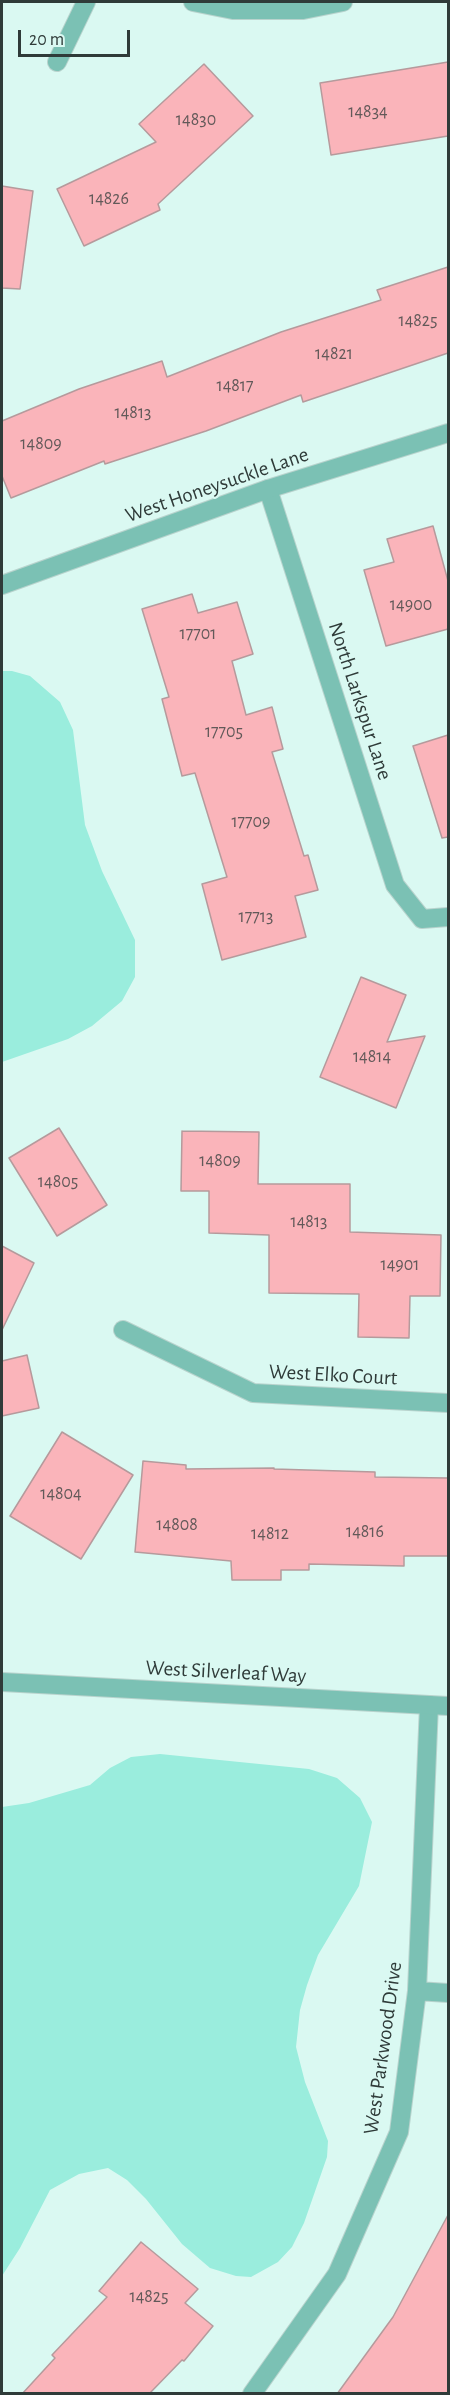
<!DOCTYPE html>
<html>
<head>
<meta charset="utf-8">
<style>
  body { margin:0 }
  #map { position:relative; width:450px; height:2395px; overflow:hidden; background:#daf9f2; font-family:"Alegreya Sans",sans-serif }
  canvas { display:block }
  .frame { position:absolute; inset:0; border:3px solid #2f3b39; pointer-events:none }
  .scale { position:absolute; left:18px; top:30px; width:112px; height:27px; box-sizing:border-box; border:3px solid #2f3b39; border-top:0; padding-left:8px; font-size:18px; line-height:21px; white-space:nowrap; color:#2f3b39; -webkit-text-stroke:4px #daf9f2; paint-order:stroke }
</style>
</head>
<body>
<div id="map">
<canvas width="450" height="2395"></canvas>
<div class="frame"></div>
<div class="scale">20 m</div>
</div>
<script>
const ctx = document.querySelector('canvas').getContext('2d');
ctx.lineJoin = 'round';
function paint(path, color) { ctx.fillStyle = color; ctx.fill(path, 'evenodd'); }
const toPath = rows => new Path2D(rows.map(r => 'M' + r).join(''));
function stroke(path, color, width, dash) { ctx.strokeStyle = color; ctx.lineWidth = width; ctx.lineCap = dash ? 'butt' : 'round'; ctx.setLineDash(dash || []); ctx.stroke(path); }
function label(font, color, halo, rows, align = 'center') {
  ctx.font = font + ' "Alegreya Sans",sans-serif'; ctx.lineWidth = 4.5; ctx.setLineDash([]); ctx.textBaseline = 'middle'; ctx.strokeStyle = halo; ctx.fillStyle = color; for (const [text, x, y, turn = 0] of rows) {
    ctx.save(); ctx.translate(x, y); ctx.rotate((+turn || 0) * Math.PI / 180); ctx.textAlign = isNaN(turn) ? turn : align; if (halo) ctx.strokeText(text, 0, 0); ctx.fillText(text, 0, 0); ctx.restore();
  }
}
paint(toPath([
  [2,671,12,671,30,676,60,702,73,730,85,825,102,871,135,940,135,977,122,1001,92,1026,68,1039,2,1062],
  [160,1754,309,1769,337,1778,360,1798,372,1822,359,1886,318,1955,307,1985,300,2010,296,2047,305,2082,328,2141,327,2157,304,2223,292,2247,278,2262,251,2277,236,2276,210,2268,182,2244,146,2199,127,2180,108,2168,79,2174,50,2190,20,2248,2,2276,2,1807,29,1803,90,1785,110,1768,131,1757]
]), '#9aeddd');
const building = toPath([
  [448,62,448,136,331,155,320,83,448,62],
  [204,64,253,116,158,204,160,210,84,246,57,189,156,142,139,124,204,64],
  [2,186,33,191,20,289,2,288,2,186],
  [448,267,448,353,303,402,301,395,206,431,105,464,104,461,11,498,2,476,2,421,79,389,162,361,167,377,281,332,381,300,377,290,448,267],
  [433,526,448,581,448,629,386,646,364,570,394,562,387,539,433,526],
  [192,594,198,613,237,602,253,654,232,661,246,715,272,707,283,749,272,752,304,856,308,855,318,890,295,896,306,937,222,960,202,884,227,877,195,773,182,776,162,699,169,697,142,609,192,594],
  [448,735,448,837,442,838,413,746,448,735],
  [361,977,406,995,387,1042,425,1036,396,1108,320,1077,361,977],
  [59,1128,107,1205,57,1236,9,1158,59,1128],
  [182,1131,259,1132,258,1184,350,1184,350,1232,441,1235,440,1296,410,1296,409,1338,358,1337,359,1294,269,1293,269,1235,209,1233,209,1191,181,1191,182,1131],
  [2,1246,34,1263,2,1330,2,1246],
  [27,1355,39,1408,2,1416,2,1361,27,1355],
  [62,1432,133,1475,81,1559,10,1516,62,1432],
  [143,1461,186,1465,186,1469,274,1468,274,1469,375,1472,375,1477,448,1478,448,1556,404,1556,404,1566,309,1564,309,1570,281,1570,281,1580,232,1580,231,1561,135,1552,143,1461],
  [448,2215,448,2394,337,2394,393,2317,448,2215],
  [141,2242,198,2289,185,2303,213,2326,184,2361,182,2360,149,2394,22,2394,55,2358,52,2355,107,2297,99,2291,141,2242]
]);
paint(building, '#fab4ba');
stroke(building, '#b59a9c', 1.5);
const minor = toPath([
  [193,2,233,10,303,10,343,2],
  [57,62,86,2],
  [268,489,395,885,422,919,448,917],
  [123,1330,253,1393,448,1403],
  [417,1991,448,1993],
  [252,2394,337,2274,399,2132,417,1991,429,1705]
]);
const tertiary = toPath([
  [2,585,268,489,448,433],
  [2,1682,448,1706]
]);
stroke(minor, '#b8d3cd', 20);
stroke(tertiary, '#b8d3cd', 20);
stroke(minor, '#7bc1b4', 18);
stroke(tertiary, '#7bc1b4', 18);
label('18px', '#625959', null, [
  ["14834",368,112],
  ["14830",196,120],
  ["14826",109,199],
  ["14825",418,321],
  ["14821",334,354],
  ["14817",235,386],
  ["14813",133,413],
  ["14809",41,444],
  ["14900",411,605],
  ["17701",198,634],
  ["17705",224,732],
  ["17709",251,822],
  ["17713",256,917],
  ["14814",372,1057],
  ["14809",220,1161],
  ["14805",58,1182],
  ["14813",309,1222],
  ["14901",400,1265],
  ["14804",61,1494],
  ["14808",177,1525],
  ["14816",365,1532],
  ["14812",270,1534],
  ["14825",149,2297]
]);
label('21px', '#2f3b39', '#daf9f2', [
  ["West Honeysuckle Lane",217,485,-19],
  ["North Larkspur Lane",360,701,72],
  ["West Elko Court",333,1375,3],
  ["West Silverleaf Way",226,1672,3],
  ["West Parkwood Drive",383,2048,-82]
]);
</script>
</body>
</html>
